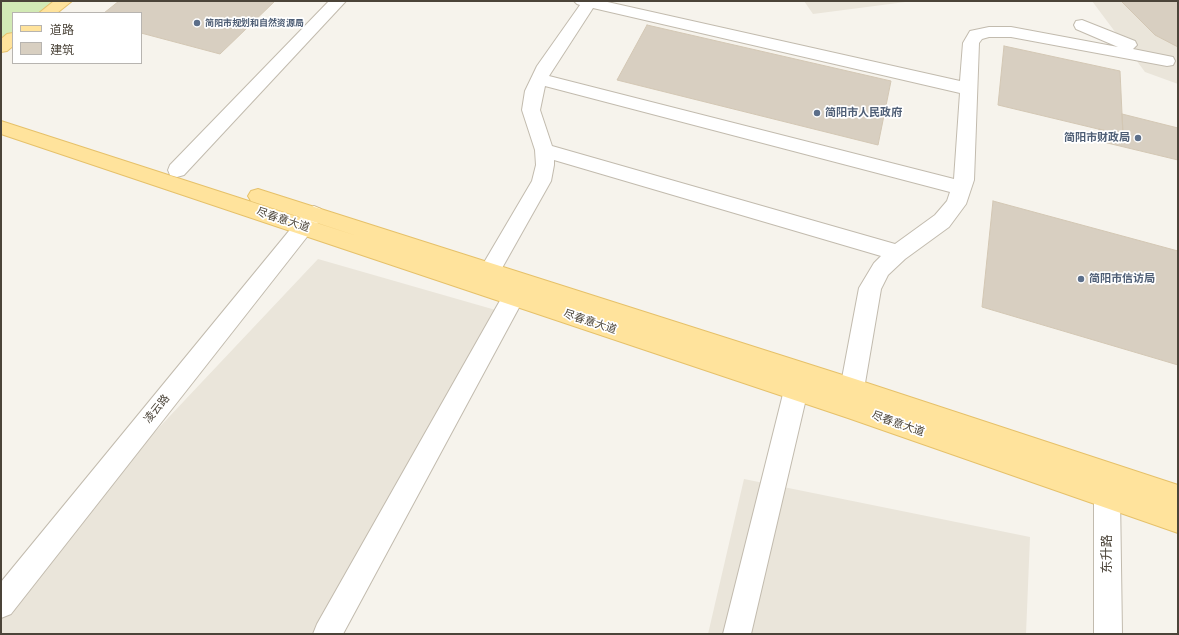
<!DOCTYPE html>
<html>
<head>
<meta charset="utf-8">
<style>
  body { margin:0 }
  #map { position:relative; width:1179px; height:635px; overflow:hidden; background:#f6f3ec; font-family:"PT Sans","Noto Sans SC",sans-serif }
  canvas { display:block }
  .frame { position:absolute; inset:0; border:2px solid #4b4439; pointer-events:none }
  .legend { position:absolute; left:12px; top:12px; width:130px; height:52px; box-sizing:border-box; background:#fff; border:1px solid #b7b4b0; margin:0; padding:5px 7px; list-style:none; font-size:12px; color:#4b4439 }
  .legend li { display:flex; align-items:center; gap:8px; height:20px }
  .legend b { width:20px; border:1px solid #b7b4b0 }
</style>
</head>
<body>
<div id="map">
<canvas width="1179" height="635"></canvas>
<div class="frame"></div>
<ul class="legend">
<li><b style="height:5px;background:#ffe39c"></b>道路</li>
<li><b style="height:11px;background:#d8cfc1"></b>建筑</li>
</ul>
</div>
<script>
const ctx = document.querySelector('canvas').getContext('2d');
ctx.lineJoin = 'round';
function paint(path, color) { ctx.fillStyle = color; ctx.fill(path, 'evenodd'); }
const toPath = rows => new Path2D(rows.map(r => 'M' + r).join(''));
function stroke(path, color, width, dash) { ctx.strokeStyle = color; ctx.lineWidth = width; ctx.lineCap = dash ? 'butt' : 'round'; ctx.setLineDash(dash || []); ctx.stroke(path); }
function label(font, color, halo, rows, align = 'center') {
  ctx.font = font + ' "PT Sans","Noto Sans SC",sans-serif'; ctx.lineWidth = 3.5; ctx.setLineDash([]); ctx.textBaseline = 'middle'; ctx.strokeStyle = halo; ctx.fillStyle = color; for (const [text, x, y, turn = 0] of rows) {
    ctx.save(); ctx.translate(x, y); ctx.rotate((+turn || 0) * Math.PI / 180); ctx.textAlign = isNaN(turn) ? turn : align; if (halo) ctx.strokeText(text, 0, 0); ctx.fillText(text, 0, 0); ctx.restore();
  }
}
paint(toPath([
  [804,1,913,1,813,14],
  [1092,1,1178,1,1178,84,1145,72],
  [318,259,506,313,322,634,1,634,1,609,51,542],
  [744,479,1030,537,1026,634,708,634]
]), '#eae5da');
paint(toPath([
  [1,1,64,1,47,13,13,13,13,38,1,47]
]), '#d2eab5');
const building = toPath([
  [119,1,275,1,220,54,141,33,141,13,104,13,119,1],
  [1121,1,1176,1,1178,3,1178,47,1155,35,1121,1],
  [647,25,891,81,878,145,617,80,647,25],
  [1004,46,1120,71,1123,135,998,105,1004,46],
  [1122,114,1178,128,1178,160,1099,141,1099,129,1123,135,1122,114],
  [993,201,1178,251,1178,365,982,307,993,201]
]);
paint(building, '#d8cfc1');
stroke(building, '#d3c7b4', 1);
const minor = toPath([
  [329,1,346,1,184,175,177,177,170,175,168,170,170,165,329,1],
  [574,1,603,1,960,81,963,43,970,31,989,27,1011,27,1118,47,1076,29,1074,25,1076,21,1082,20,1135,41,1137,45,1133,49,1173,57,1175,61,1173,65,1167,66,1011,37,989,37,982,39,979,43,974,180,966,204,949,227,905,259,888,275,881,289,864,389,860,397,852,400,844,397,840,389,859,288,874,263,881,256,554,160,554,165,551,181,497,277,490,280,483,277,479,271,532,181,536,165,535,150,522,110,525,91,537,66,580,5,577,4,574,1],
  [593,8,960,93,954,179,549,76,593,8],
  [545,86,950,192,947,201,935,215,895,244,552,146,540,110,545,86],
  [314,206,321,209,324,214,321,219,11,614,1,618,1,582,307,209,314,206],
  [514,287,522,290,525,296,522,302,343,634,313,634,317,624,506,290,514,287],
  [796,379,804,382,808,390,751,634,723,634,784,390,788,382,796,379],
  [1105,467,1114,470,1118,479,1120,496,1122,634,1094,634,1094,496,1092,479,1096,470,1105,467]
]);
const major = toPath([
  [54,1,72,1,57,13,39,13,54,1],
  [13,33,13,46,7,51,1,52,1,39,7,34,13,33],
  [1,121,357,236,251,201,248,196,251,191,258,189,852,378,1178,485,1178,533,848,418,1,134,1,121]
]);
stroke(minor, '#c2bbae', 2);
stroke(major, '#e6c16a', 2);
paint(minor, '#fff');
paint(major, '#ffe39c');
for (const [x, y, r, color] of [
  [197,23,4,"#5c6f8a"],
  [817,113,4,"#5c6f8a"],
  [1138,138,4,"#5c6f8a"],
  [1081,279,4,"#5c6f8a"]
]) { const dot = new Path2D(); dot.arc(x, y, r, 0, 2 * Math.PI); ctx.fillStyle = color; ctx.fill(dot); stroke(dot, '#fff', 1.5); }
label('bold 9px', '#4e5e75', '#fff', [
  ["简阳市规划和自然资源局",205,23]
], 'left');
label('bold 11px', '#4e5e75', '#fff', [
  ["简阳市人民政府",825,113],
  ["简阳市财政局",1130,138,"right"],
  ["简阳市信访局",1089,279]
], 'left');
label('11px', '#4b4439', '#fff', [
  ["尽春意大道",283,220,18],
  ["尽春意大道",590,322,18],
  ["凌云路",157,409,-51],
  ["尽春意大道",898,424,19]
]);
label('13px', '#4b4439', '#fff', [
  ["东升路",1107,554,-90]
]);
</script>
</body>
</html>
